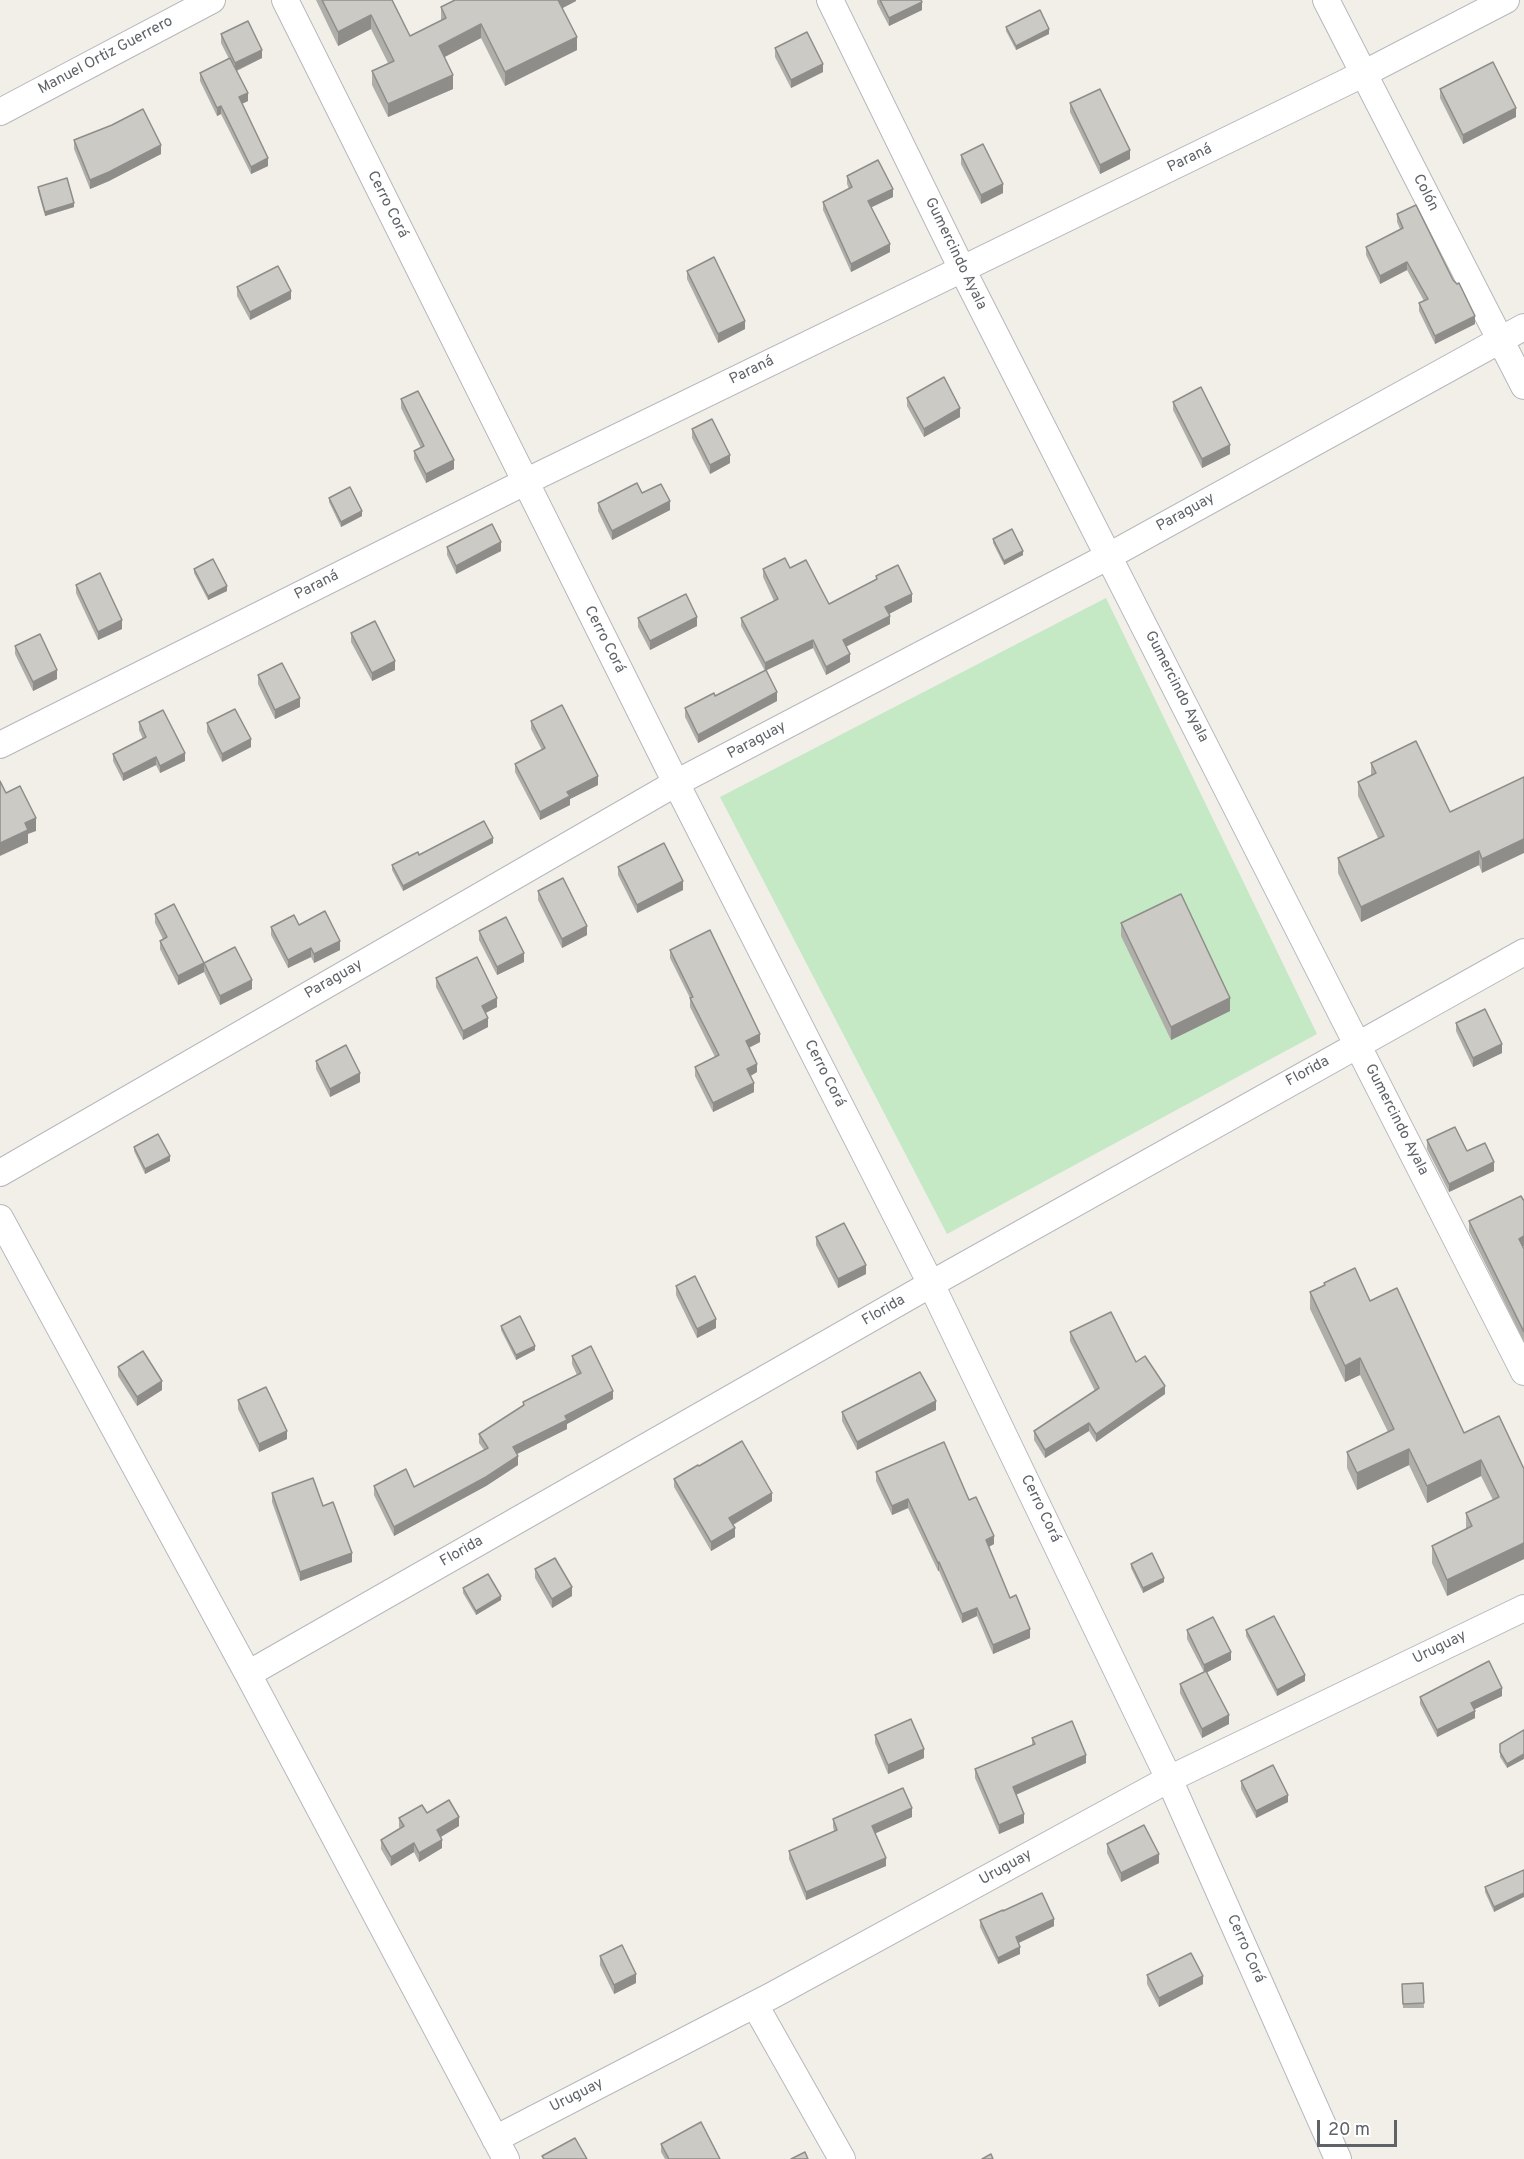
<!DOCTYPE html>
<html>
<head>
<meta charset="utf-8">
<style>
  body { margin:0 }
  #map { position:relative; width:1524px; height:2159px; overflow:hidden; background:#f1efe8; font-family:Overpass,sans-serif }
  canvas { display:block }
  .scale { position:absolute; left:1317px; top:2120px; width:80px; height:27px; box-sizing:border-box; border:3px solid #5f6368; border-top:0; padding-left:8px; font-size:18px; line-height:21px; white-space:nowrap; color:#5f6368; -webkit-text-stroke:4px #fff; paint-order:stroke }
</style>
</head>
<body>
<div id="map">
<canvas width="1524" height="2159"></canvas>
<div class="scale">20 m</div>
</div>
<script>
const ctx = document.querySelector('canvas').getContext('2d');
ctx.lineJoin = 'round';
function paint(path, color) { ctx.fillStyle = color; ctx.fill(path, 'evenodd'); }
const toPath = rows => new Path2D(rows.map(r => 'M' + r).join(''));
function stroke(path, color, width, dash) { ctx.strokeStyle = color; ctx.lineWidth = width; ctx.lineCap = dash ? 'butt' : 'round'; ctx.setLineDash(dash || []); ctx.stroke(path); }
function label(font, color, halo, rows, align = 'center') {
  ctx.font = font + ' Overpass,sans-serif'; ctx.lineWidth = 4.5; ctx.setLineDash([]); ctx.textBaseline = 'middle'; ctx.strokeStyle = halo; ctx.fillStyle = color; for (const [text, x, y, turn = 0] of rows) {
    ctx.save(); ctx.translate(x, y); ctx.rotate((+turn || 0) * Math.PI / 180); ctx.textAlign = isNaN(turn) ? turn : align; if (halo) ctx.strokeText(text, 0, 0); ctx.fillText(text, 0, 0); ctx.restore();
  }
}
paint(toPath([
  [1106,598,1317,1034,947,1234,720,797]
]), '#c5e8c5');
const minor = toPath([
  [285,0,676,783,931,1284,1169,1779,1338,2159],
  [830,0,962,269,1524,1372],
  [1326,0,1524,386],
  [0,112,212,0],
  [0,745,525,482,1365,73,1506,0],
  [0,1173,676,783,1109,556,1524,327],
  [0,1218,248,1674,506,2159],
  [248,1674,931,1284,1524,952],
  [755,2005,842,2159],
  [495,2139,773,1995,1169,1779,1524,1608]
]);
stroke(minor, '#b5b8bc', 28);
stroke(minor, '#fff', 26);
paint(toPath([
  [316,0,392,0,410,36,441,21,441,7,576,0,576,1,562,8,577,50,505,86,481,38,444,57,453,89,388,117,372,85,372,71,388,63,371,29,338,46],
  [877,0,880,0,922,10,889,26,877,3],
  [1006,27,1049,34,1016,50,1006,31],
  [221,34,262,58,237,71,248,101,242,104,268,166,251,174,221,114,217,116,200,81,200,73,229,59,221,43],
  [775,48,823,72,791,88,775,57],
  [1440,89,1516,117,1463,144,1440,98],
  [1070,103,1130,159,1100,174,1070,112],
  [112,125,161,154,109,181,90,189,74,149,74,140],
  [961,155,1003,193,981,204,961,164],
  [847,176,893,197,871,207,890,252,851,272,823,210,823,202,849,189,847,184],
  [38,187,74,207,45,216,38,191],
  [1397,214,1475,324,1435,344,1419,311,1419,303,1424,301,1407,270,1380,284,1366,255,1366,247,1400,229,1397,222],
  [687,271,745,329,718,343,687,279],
  [237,287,291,299,250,320,237,296],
  [907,398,960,417,924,437,907,406],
  [401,399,454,469,426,483,414,459,414,451,421,448,401,408],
  [1173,402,1230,454,1202,468,1173,410],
  [692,429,730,463,710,474,692,438],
  [642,493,670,510,612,540,598,511,598,503],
  [329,498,362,516,341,527,329,502],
  [993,539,1023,555,1004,565,993,543],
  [447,547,501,551,456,574,447,555],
  [790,568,829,604,876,579,876,576,912,602,889,614,890,624,846,647,850,662,826,675,813,648,766,670,777,701,698,743,685,717,685,708,715,696,765,671,741,626,741,618,774,601,763,577,763,569],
  [194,569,227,591,208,600,194,573],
  [76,585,122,629,98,640,76,593],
  [638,618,697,626,650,650,638,627],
  [351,633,395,670,372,681,351,642],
  [15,646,57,679,33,691,15,654],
  [258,675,300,707,275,719,258,684],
  [531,721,598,785,570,799,570,805,540,820,515,772,515,764,542,750,531,729],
  [139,722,185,761,160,773,156,765,123,781,113,761,113,754,143,739,139,730],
  [207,723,251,747,222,762,207,732],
  [1371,763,1450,812,1524,777,1482,873,1479,865,1361,922,1338,873,1338,858,1378,838,1358,796,1358,782,1371,775],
  [493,843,403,891,392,870,392,865,419,855],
  [618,867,683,890,637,913,618,875],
  [538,891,587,935,562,948,538,900],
  [155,914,204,963,252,989,220,1005,204,972,178,985,160,949,160,941,163,939,155,923],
  [1121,923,1230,1011,1171,1040,1121,936],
  [299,925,340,950,314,963,311,957,288,968,271,935,271,927],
  [479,931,524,962,497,975,479,940],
  [670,950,760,1042,749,1048,757,1072,750,1076,754,1092,713,1112,695,1076,695,1067,715,1057,690,1007,690,998,670,958],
  [436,978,497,1007,485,1013,488,1027,463,1040,436,987],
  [1456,1023,1502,1053,1473,1067,1456,1031],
  [316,1061,360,1082,330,1097,316,1069],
  [1427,1140,1467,1151,1494,1171,1449,1192,1427,1149],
  [134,1147,170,1161,145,1174,134,1151],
  [1524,1201,1524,1246,1523,1246,1524,1249,1524,1342,1469,1231,1469,1221],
  [816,1237,866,1274,838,1288,816,1245],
  [1324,1283,1370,1301,1464,1433,1524,1469,1524,1559,1447,1596,1432,1563,1432,1546,1466,1529,1466,1513,1493,1500,1481,1476,1427,1503,1409,1465,1357,1490,1347,1468,1347,1452,1388,1432,1360,1375,1345,1382,1310,1309,1310,1292,1324,1285],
  [676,1286,716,1328,697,1338,676,1295],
  [501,1326,535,1350,516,1360,501,1330],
  [1070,1332,1136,1362,1165,1394,1096,1442,1089,1431,1045,1458,1034,1440,1034,1431,1095,1391,1070,1341],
  [572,1356,613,1399,567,1424,567,1429,517,1454,518,1465,486,1486,394,1536,374,1495,374,1486,414,1487,484,1450,479,1443,479,1434,523,1406,523,1402,577,1375,572,1364],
  [118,1367,162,1390,137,1406,118,1376],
  [238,1400,287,1439,259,1452,238,1409],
  [936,1410,857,1450,842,1421,842,1412],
  [699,1466,772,1501,733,1525,735,1537,711,1551,674,1487,674,1479],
  [876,1472,969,1500,994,1544,989,1547,1010,1598,1030,1638,993,1654,977,1616,962,1623,939,1571,938,1571,908,1508,892,1515,876,1481],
  [272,1493,323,1506,352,1562,300,1581,272,1502],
  [1131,1564,1164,1582,1143,1593,1131,1568],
  [535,1569,572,1596,552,1608,535,1578],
  [463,1588,501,1600,476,1615,463,1593],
  [1187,1630,1231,1660,1207,1672,1229,1724,1202,1738,1180,1693,1180,1684,1204,1672,1187,1639],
  [1246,1630,1305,1681,1277,1696,1246,1636],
  [1502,1696,1474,1709,1475,1718,1437,1737,1420,1704,1420,1697],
  [1524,1730,1507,1768,1500,1757,1500,1744],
  [875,1735,924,1758,888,1774,875,1743],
  [1032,1738,1086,1763,1016,1795,1024,1823,999,1834,975,1778,975,1769,1032,1745],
  [1241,1781,1288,1802,1256,1818,1241,1789],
  [427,1813,459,1826,441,1837,442,1848,419,1862,414,1852,391,1866,381,1849,381,1840,400,1829,399,1827,399,1818],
  [912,1817,875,1833,886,1866,806,1900,789,1859,789,1851,834,1831,833,1827,833,1819],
  [1107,1844,1159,1863,1121,1882,1107,1853],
  [1524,1870,1494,1912,1485,1892,1485,1887],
  [1003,1911,1054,1926,1019,1943,1020,1954,998,1964,980,1927,980,1920],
  [600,1956,636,1983,614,1994,600,1965],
  [1147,1975,1203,1984,1159,2007,1147,1984],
  [1423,1983,1424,2008,1403,2008,1402,1984],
  [661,2144,720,2159,665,2159,661,2152]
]), '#afaea9');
paint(toPath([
  [557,0,576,0,576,1,557,11],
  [922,2,922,10,889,26,889,18],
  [371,15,371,29,338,46,338,32],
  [481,24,481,38,439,60,439,46],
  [1049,29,1049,34,1016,50,1016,46],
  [577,37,577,50,505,86,505,72],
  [262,50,262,58,235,71,235,63],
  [823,64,823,72,791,88,791,80],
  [453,75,453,89,388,117,388,104],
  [248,93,248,101,239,105,239,97],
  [221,106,221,114,217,116,217,108],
  [1516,108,1516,117,1463,144,1463,135],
  [161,145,161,154,109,181,90,189,90,180],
  [1130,150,1130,159,1100,174,1100,165],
  [268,158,268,166,251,174,251,167],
  [1003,184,1003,193,981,204,981,195],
  [893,189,893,197,868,209,868,201],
  [74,203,74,207,45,216,45,212],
  [890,244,890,252,851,272,851,264],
  [1407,262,1407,270,1380,284,1380,276],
  [291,291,291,299,250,320,250,312],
  [1475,316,1475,324,1435,344,1435,336],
  [745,321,745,329,718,343,718,334],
  [960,408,960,417,924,437,924,429],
  [1230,445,1230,454,1202,468,1202,459],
  [730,455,730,463,710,474,710,465],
  [454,460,454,469,426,483,426,474],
  [670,501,670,510,612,540,612,531],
  [362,511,362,516,341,527,341,522],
  [501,542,501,551,456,574,456,566],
  [1023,551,1023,555,1004,565,1004,561],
  [227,586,227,591,208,600,208,596],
  [912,594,912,602,885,616,885,607],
  [890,616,890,624,843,648,843,640],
  [697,617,697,626,650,650,650,641],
  [122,620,122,629,98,640,98,632],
  [813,640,813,648,765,671,765,663],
  [850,654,850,662,826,675,826,667],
  [395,661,395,670,372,681,372,673],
  [57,670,57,679,33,691,33,682],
  [777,692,777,701,698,743,698,735],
  [300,698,300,707,275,719,275,710],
  [251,739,251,747,222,762,222,754],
  [185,753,185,761,160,773,160,766],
  [156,757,156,765,123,781,123,774],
  [598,776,598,785,570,799,570,805,540,820,540,812,567,792],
  [36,818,36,831,28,834,28,843,0,856,0,843,25,823],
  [493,838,493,843,403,891,403,886],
  [1524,839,1524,853,1482,873,1482,859],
  [1479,851,1479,865,1361,922,1361,907],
  [683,881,683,890,637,913,637,905],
  [587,926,587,935,562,948,562,939],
  [340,941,340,950,314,963,314,954],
  [311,948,311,957,288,968,288,960],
  [524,953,524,962,497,975,497,967],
  [204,963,204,972,178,985,178,976],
  [252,980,252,989,220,1005,220,996],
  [497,998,497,1007,482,1015,482,1006],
  [1230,998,1230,1011,1171,1040,1171,1027],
  [488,1018,488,1027,463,1040,463,1031],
  [760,1034,760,1042,746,1049,746,1041],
  [1502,1044,1502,1053,1473,1067,1473,1058],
  [757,1064,757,1072,747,1078,747,1069],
  [360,1073,360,1082,330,1097,330,1089],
  [754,1083,754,1092,713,1112,713,1103],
  [170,1156,170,1161,145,1174,145,1169],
  [1494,1162,1494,1171,1449,1192,1449,1184],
  [1524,1236,1524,1246,1519,1248,1519,1239],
  [866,1265,866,1274,838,1288,838,1279],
  [716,1319,716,1328,697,1338,697,1329],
  [535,1346,535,1350,516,1360,516,1355],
  [1360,1358,1360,1375,1345,1382,1345,1366],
  [162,1381,162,1390,137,1406,137,1397],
  [1165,1386,1165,1394,1096,1442,1096,1434],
  [613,1391,613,1399,567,1424,567,1429,513,1456,513,1447,565,1416],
  [936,1401,936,1410,857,1450,857,1442],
  [1089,1423,1089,1431,1045,1458,1045,1450],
  [287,1431,287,1439,259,1452,259,1444],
  [1409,1449,1409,1465,1357,1490,1357,1473],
  [518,1456,518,1465,486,1486,394,1536,394,1527],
  [1481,1460,1481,1476,1427,1503,1427,1486],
  [772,1493,772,1501,729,1527,729,1518],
  [908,1499,908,1508,892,1515,892,1506],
  [735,1528,735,1537,711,1551,711,1542],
  [994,1536,994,1544,986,1548,986,1540],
  [1524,1543,1524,1559,1447,1596,1447,1580],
  [352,1553,352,1562,300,1581,300,1572],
  [939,1562,939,1571,938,1571,938,1563],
  [1164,1578,1164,1582,1143,1593,1143,1588],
  [572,1587,572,1596,552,1608,552,1599],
  [501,1596,501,1600,476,1615,476,1611],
  [977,1608,977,1616,962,1623,962,1614],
  [1030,1629,1030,1638,993,1654,993,1645],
  [1231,1652,1231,1660,1204,1674,1204,1665],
  [1305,1675,1305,1681,1277,1696,1277,1690],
  [1502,1688,1502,1696,1471,1711,1471,1703],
  [1475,1711,1475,1718,1437,1737,1437,1730],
  [1229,1715,1229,1724,1202,1738,1202,1729],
  [924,1749,924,1758,888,1774,888,1765],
  [1524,1754,1524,1759,1507,1768,1507,1764],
  [1086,1755,1086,1763,1013,1796,1013,1787],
  [1288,1795,1288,1802,1256,1818,1256,1811],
  [912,1808,912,1817,872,1835,872,1826],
  [1024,1814,1024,1823,999,1834,999,1825],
  [459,1817,459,1826,437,1839,437,1830],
  [442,1840,442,1848,419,1862,419,1853],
  [414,1843,414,1852,391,1866,391,1857],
  [1159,1854,1159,1863,1121,1882,1121,1873],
  [886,1858,886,1866,806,1900,806,1892],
  [1524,1893,1524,1897,1494,1912,1494,1907],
  [1054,1919,1054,1926,1016,1944,1016,1937],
  [1020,1947,1020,1954,998,1964,998,1958],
  [636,1974,636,1983,614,1994,614,1985],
  [1203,1976,1203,1984,1159,2007,1159,1998]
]), '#8f8d8a');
const building = toPath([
  [322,0,392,0,410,36,446,18,441,7,455,0,558,0,577,37,505,72,481,24,439,46,453,75,388,104,372,71,394,61,371,15,338,32,322,0],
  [880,0,921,0,922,2,889,18,880,0],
  [1040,10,1049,29,1016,46,1006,27,1040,10],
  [248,21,262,50,235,63,221,34,248,21],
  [807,32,823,64,791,80,775,48,807,32],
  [230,58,248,93,239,97,268,158,251,167,221,106,217,108,200,73,230,58],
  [1493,62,1516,108,1463,135,1440,89,1493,62],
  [1100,89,1130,150,1100,165,1070,103,1100,89],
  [143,109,161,145,109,172,90,180,74,140,112,125,143,109],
  [983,144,1003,184,981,195,961,155,983,144],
  [878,160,893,189,868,201,890,244,851,264,823,202,852,187,847,176,878,160],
  [67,178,74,203,45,212,38,187,67,178],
  [1416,205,1453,280,1457,284,1459,283,1475,316,1435,336,1419,303,1428,299,1407,262,1380,276,1366,247,1403,228,1397,214,1416,205],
  [714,257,745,321,718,334,687,271,714,257],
  [278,266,291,291,250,312,237,287,278,266],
  [944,377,960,408,924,429,907,398,944,377],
  [1201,387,1230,445,1202,459,1173,402,1201,387],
  [418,391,454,460,426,474,414,451,424,446,401,399,418,391],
  [712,419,730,455,710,465,692,429,712,419],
  [637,483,642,493,661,484,670,501,612,531,598,503,637,483],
  [350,487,362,511,341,522,329,498,350,487],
  [492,524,501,542,456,566,447,547,492,524],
  [1012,529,1023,551,1004,561,993,539,1012,529],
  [785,558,790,568,806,560,829,604,877,579,876,576,898,565,912,594,885,607,890,616,843,640,850,654,826,667,813,640,765,663,741,618,778,599,763,569,785,558],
  [213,559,227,586,208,596,194,569,213,559],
  [100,573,122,620,98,632,76,585,100,573],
  [686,594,697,617,650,641,638,618,686,594],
  [375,621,395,661,372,673,351,633,375,621],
  [40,634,57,670,33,682,15,646,40,634],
  [282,663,300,698,275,710,258,675,282,663],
  [766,670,777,692,698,735,685,708,714,693,715,696,766,670],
  [562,705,598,776,567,792,570,796,540,812,515,764,545,748,531,721,562,705],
  [235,709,251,739,222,754,207,723,235,709],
  [163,710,185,753,160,766,156,757,123,774,113,754,146,737,139,722,163,710],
  [1416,741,1450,812,1524,777,1524,839,1482,859,1479,851,1361,907,1338,858,1384,836,1358,782,1376,773,1371,763,1416,741],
  [0,781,6,793,20,786,36,818,25,823,28,830,0,843,0,781],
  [484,821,493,838,403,886,392,865,418,852,419,855,484,821],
  [664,843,683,881,637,905,618,867,664,843],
  [563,878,587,926,562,939,538,891,563,878],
  [1181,894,1230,998,1171,1027,1121,923,1181,894],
  [174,904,204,963,178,976,160,941,167,937,155,914,174,904],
  [325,911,340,941,314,954,311,948,288,960,271,927,294,915,299,925,325,911],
  [506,917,524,953,497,967,479,931,506,917],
  [710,930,760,1034,746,1041,757,1064,747,1069,754,1083,713,1103,695,1067,719,1055,690,998,693,997,670,950,710,930],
  [235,947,252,980,220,996,204,963,235,947],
  [477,957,497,998,482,1006,488,1018,463,1031,436,978,477,957],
  [1485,1009,1502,1044,1473,1058,1456,1023,1485,1009],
  [346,1045,360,1073,330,1089,316,1061,346,1045],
  [1455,1127,1467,1151,1485,1143,1494,1162,1449,1184,1427,1140,1455,1127],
  [158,1134,170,1156,145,1169,134,1147,158,1134],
  [1521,1196,1524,1201,1524,1236,1519,1239,1524,1249,1524,1332,1469,1221,1521,1196],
  [844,1223,866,1265,838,1279,816,1237,844,1223],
  [1355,1268,1370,1301,1397,1288,1464,1433,1499,1416,1524,1469,1524,1543,1447,1580,1432,1546,1472,1526,1466,1513,1499,1497,1481,1460,1427,1486,1409,1449,1357,1473,1347,1452,1394,1429,1360,1358,1345,1366,1310,1292,1325,1285,1324,1283,1355,1268],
  [695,1276,716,1319,697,1329,676,1286,695,1276],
  [1111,1312,1136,1362,1145,1356,1165,1386,1096,1434,1089,1423,1045,1450,1034,1431,1099,1388,1070,1332,1111,1312],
  [520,1316,535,1346,516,1355,501,1326,520,1316],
  [591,1346,613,1391,565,1416,567,1420,513,1447,518,1456,486,1477,394,1527,374,1486,406,1469,414,1487,488,1448,479,1434,524,1405,523,1402,581,1373,572,1356,591,1346],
  [143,1351,162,1381,137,1397,118,1367,143,1351],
  [920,1372,936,1401,857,1442,842,1412,920,1372],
  [266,1387,287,1431,259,1444,238,1400,266,1387],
  [742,1441,772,1493,729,1518,735,1528,711,1542,674,1479,698,1465,699,1466,742,1441],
  [944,1442,969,1500,976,1497,994,1536,986,1540,1010,1598,1016,1595,1030,1629,993,1645,977,1608,962,1614,939,1562,938,1563,908,1499,892,1506,876,1472,944,1442],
  [313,1478,323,1506,333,1502,352,1553,300,1572,272,1493,313,1478],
  [1152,1553,1164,1578,1143,1588,1131,1564,1152,1553],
  [555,1558,572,1587,552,1599,535,1569,555,1558],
  [488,1574,501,1596,476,1611,463,1588,488,1574],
  [1274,1616,1305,1675,1277,1690,1246,1630,1274,1616],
  [1213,1617,1231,1652,1204,1665,1187,1630,1213,1617],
  [1489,1661,1502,1688,1471,1703,1475,1711,1437,1730,1420,1697,1489,1661],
  [1206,1671,1229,1715,1202,1729,1180,1684,1206,1671],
  [911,1719,924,1749,888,1765,875,1735,911,1719],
  [1072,1721,1086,1755,1013,1787,1024,1814,999,1825,975,1769,1035,1744,1032,1738,1072,1721],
  [1524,1730,1524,1754,1507,1764,1500,1752,1500,1744,1524,1730],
  [1273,1765,1288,1795,1256,1811,1241,1781,1273,1765],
  [903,1788,912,1808,872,1826,886,1858,806,1892,789,1851,837,1830,833,1819,903,1788],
  [449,1800,459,1817,437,1830,442,1840,419,1853,414,1843,391,1857,381,1840,404,1826,399,1818,422,1805,427,1813,449,1800],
  [1144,1825,1159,1854,1121,1873,1107,1844,1144,1825],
  [1524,1870,1524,1893,1494,1907,1485,1887,1524,1870],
  [1042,1893,1054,1919,1016,1937,1020,1947,998,1958,980,1920,1003,1910,1003,1911,1042,1893],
  [622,1945,636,1974,614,1985,600,1956,622,1945],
  [1191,1953,1203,1976,1159,1998,1147,1975,1191,1953],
  [1423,1983,1424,2003,1403,2004,1402,1984,1423,1983],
  [701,2122,720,2159,669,2159,661,2144,701,2122],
  [575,2138,587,2159,544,2159,542,2156,575,2138],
  [805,2152,808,2159,791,2159,805,2152],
  [991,2154,993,2159,982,2159,991,2154]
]);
paint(building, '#cccac5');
stroke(building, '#8f8d8a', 1.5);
label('15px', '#5f6368', '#fff', [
  ["Manuel Ortiz Guerrero",106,56,-28],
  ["Paraná",1190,159,-26],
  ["Colón",1425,193,63],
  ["Cerro Corá",387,205,63],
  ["Gumercindo Ayala",955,254,64],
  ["Paraná",752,371,-26],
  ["Paraguay",1186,513,-29],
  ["Paraná",317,586,-27],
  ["Cerro Corá",604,640,63],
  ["Gumercindo Ayala",1176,687,63],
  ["Paraguay",757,741,-28],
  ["Paraguay",334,980,-30],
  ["Florida",1308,1072,-29],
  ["Cerro Corá",824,1074,63],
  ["Gumercindo Ayala",1396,1120,63],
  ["Florida",884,1311,-30],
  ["Cerro Corá",1040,1509,64],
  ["Florida",462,1552,-30],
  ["Uruguay",1440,1648,-26],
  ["Uruguay",1006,1868,-29],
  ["Cerro Corá",1245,1949,66],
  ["Uruguay",577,2096,-27]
]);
</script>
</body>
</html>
